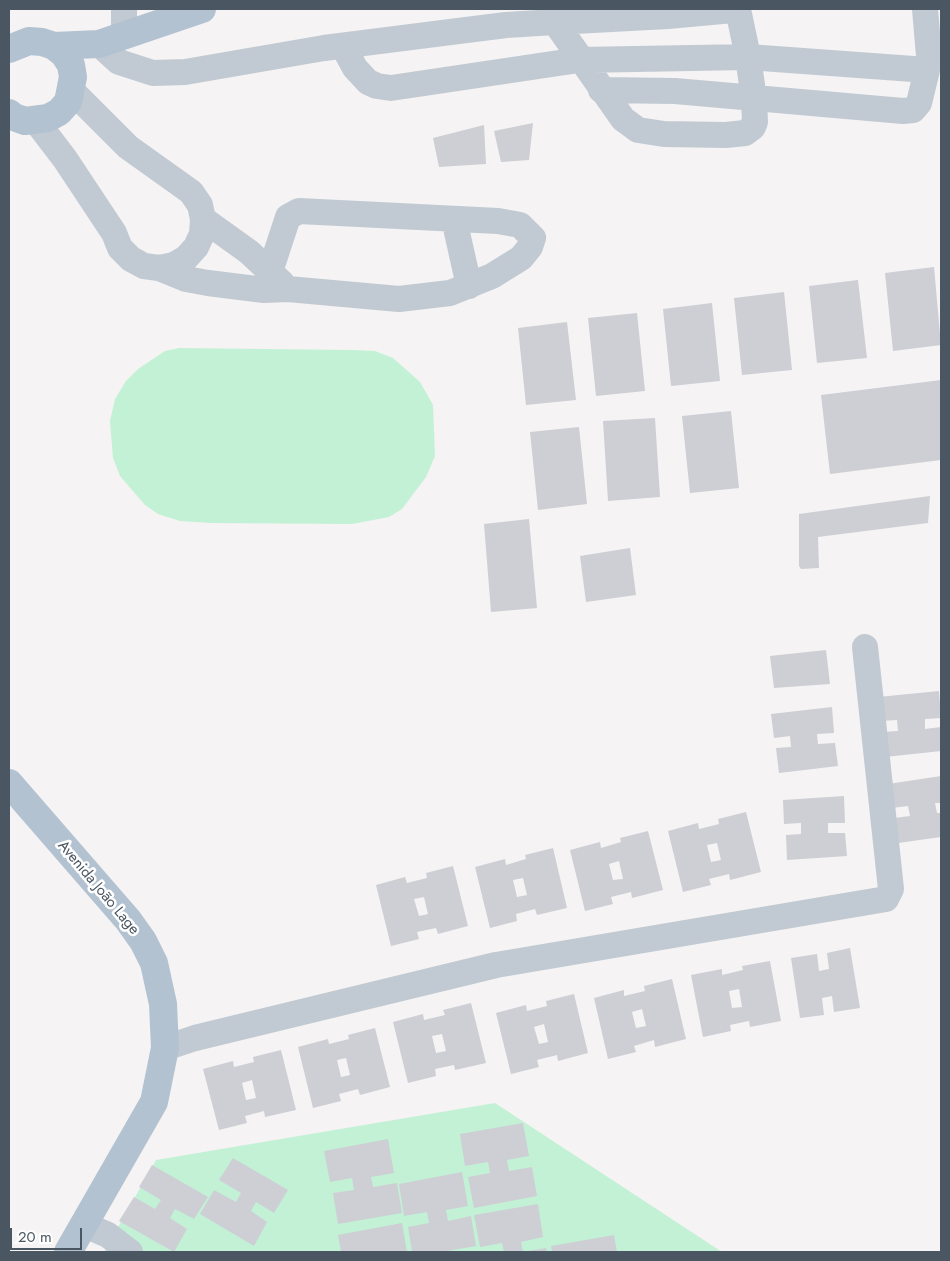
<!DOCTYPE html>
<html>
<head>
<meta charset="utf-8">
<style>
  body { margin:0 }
  #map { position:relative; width:950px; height:1261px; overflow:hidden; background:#f5f3f3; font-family:Jost,sans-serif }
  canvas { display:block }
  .frame { position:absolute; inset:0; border:10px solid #4a5661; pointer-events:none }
  .scale { position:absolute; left:10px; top:1228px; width:72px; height:22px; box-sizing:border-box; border:2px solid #4a5661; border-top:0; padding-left:6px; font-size:15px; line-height:18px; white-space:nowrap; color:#4a5661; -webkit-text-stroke:4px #fff; paint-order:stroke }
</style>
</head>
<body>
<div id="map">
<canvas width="950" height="1261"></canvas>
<div class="frame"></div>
<div class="scale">20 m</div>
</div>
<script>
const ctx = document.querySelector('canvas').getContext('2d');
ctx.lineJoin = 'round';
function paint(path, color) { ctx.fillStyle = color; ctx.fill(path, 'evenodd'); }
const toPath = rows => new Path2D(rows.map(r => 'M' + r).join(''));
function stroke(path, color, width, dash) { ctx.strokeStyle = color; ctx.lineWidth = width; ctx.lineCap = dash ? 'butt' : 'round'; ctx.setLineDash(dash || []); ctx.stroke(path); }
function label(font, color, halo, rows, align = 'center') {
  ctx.font = font + ' Jost,sans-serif'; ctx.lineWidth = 5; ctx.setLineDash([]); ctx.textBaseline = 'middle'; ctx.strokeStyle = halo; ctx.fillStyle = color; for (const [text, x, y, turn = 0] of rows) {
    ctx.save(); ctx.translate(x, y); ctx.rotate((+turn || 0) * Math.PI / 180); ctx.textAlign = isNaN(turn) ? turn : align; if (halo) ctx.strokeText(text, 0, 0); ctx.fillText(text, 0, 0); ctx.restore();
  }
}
paint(toPath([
  [179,348,351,350,375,351,393,358,420,382,433,405,435,456,426,477,402,509,389,517,352,524,211,523,180,521,158,514,145,505,120,476,113,458,110,421,115,399,126,381,138,369,165,351],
  [495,1103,722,1252,104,1252,156,1160]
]), '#c3f1d5');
paint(toPath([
  [533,123,529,160,501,162,494,131],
  [484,125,486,164,439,167,433,138],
  [934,267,941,345,893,351,885,273],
  [858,280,867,358,817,363,809,286],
  [784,292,792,370,742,375,734,298],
  [712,303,720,381,671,386,663,309],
  [637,313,645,391,596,396,588,318],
  [567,322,576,400,526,405,518,328],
  [941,380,941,460,830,474,821,395],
  [731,411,739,488,690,493,682,416],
  [655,418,660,497,608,501,603,421],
  [579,427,587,504,538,510,530,432],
  [930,496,928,523,818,537,819,568,801,569,799,566,799,514],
  [529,519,537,608,491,612,484,524],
  [630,548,636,595,586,602,580,556],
  [826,650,830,684,774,688,770,656],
  [939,691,941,718,925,719,925,729,941,727,941,751,885,757,882,732,898,731,897,720,881,721,878,697],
  [832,707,834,733,817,734,818,744,835,743,838,766,779,773,776,748,791,747,790,736,774,738,771,714],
  [941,776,941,803,935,803,937,813,941,813,941,837,898,843,894,818,910,816,908,806,892,808,888,784],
  [844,796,845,823,828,823,828,833,845,833,847,856,787,860,786,835,801,834,801,823,784,824,783,800],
  [746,812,761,872,730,880,729,874,709,879,711,885,683,892,668,831,698,823,699,829,719,824,718,819],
  [717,843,721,860,711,862,707,845],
  [648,831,663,890,632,898,631,892,611,897,613,904,585,911,570,850,600,842,601,848,621,842,620,838],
  [619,861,623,879,613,880,609,864],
  [553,848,567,908,537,915,535,909,516,914,517,921,490,928,475,867,505,859,506,865,526,859,525,855],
  [523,878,527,895,517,897,513,880],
  [453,866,468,926,438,934,436,928,417,932,419,939,391,946,376,885,405,877,407,883,427,878,426,873],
  [424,897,428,914,419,916,414,899],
  [850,948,860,1008,834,1012,832,996,822,998,824,1015,800,1018,791,958,817,954,819,971,829,969,827,953],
  [770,961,781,1021,750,1027,749,1021,730,1025,731,1031,703,1037,691,975,722,969,722,975,743,970,742,966],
  [739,989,742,1007,732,1008,729,991],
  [672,979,686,1039,655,1047,654,1040,634,1046,636,1052,608,1059,594,998,624,990,624,996,645,991,644,986],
  [642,1009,646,1026,636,1028,632,1012],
  [574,994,588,1053,558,1061,557,1055,537,1060,539,1067,511,1074,496,1013,526,1005,527,1011,547,1006,546,1001],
  [544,1024,548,1042,539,1044,534,1027],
  [471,1003,486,1063,455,1070,454,1065,435,1069,436,1076,408,1083,393,1022,423,1014,424,1020,445,1015,443,1010],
  [442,1034,446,1051,436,1053,432,1036],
  [375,1028,390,1087,360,1095,358,1089,339,1094,341,1101,313,1108,298,1047,328,1039,329,1044,349,1039,348,1035],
  [346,1058,350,1075,341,1077,337,1060],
  [281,1050,296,1110,265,1117,264,1111,245,1116,247,1123,219,1130,203,1069,233,1061,234,1067,254,1062,253,1057],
  [252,1080,256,1098,246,1100,242,1083],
  [523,1123,529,1156,507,1160,509,1171,532,1167,537,1196,474,1208,468,1177,490,1173,488,1162,465,1166,460,1134],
  [388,1139,394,1173,371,1177,373,1187,397,1183,402,1213,338,1224,333,1193,354,1190,352,1178,330,1182,324,1151],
  [233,1158,288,1190,274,1213,256,1202,251,1211,267,1222,254,1246,200,1214,214,1190,236,1202,241,1193,219,1180],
  [152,1165,208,1197,194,1219,175,1209,170,1218,187,1229,174,1252,119,1221,134,1197,155,1209,161,1200,139,1187],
  [462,1172,468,1206,446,1210,448,1221,471,1216,476,1246,442,1252,412,1252,408,1227,429,1223,427,1212,404,1216,399,1184],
  [538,1204,543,1237,521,1242,523,1252,504,1252,502,1243,480,1247,474,1215],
  [402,1223,407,1252,341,1252,338,1235],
  [614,1235,617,1252,552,1252,551,1246],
  [546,1248,547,1252,528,1252,528,1251]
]), '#cdcfd5');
stroke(toPath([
  [124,36,124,9],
  [99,44,119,62,153,73,185,72,324,48,506,25,555,22,668,16,733,10,739,14,748,57,754,99,755,122,753,127,745,133,726,135,664,134,638,130,623,119,555,22],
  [343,46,355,68,368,82,377,86,391,88,579,60,748,57,927,70,929,56,925,9],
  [601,90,675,91,903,111,913,110,919,103,927,70],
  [36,121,65,159,114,233,120,248,131,259,144,266,159,268,174,265,186,258,196,247,202,234,203,219,200,205,191,192,128,147,72,91],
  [203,219,249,252,282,283],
  [454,219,469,286],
  [159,268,186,279,208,283,264,290,288,289,399,299,450,293,492,276,521,258,530,247,533,238,520,225,498,221,299,211,288,217,264,290],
  [165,1048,195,1038,496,965,886,899,891,889,865,647],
  [85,1225,108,1235,130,1252]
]), '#c1cad2', 26);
stroke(toPath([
  [54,46,99,44,202,9],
  [9,49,29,41,42,42,54,46,64,54,71,65,73,77,68,102,59,112,48,118,25,121,14,117,9,113],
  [9,783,128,920,143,941,154,963,163,1004,165,1048,154,1102,68,1252]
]), '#b3c2d1', 28);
label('15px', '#4a5661', '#fff', [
  ["Avenida João Lage",98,888,50]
]);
</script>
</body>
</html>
